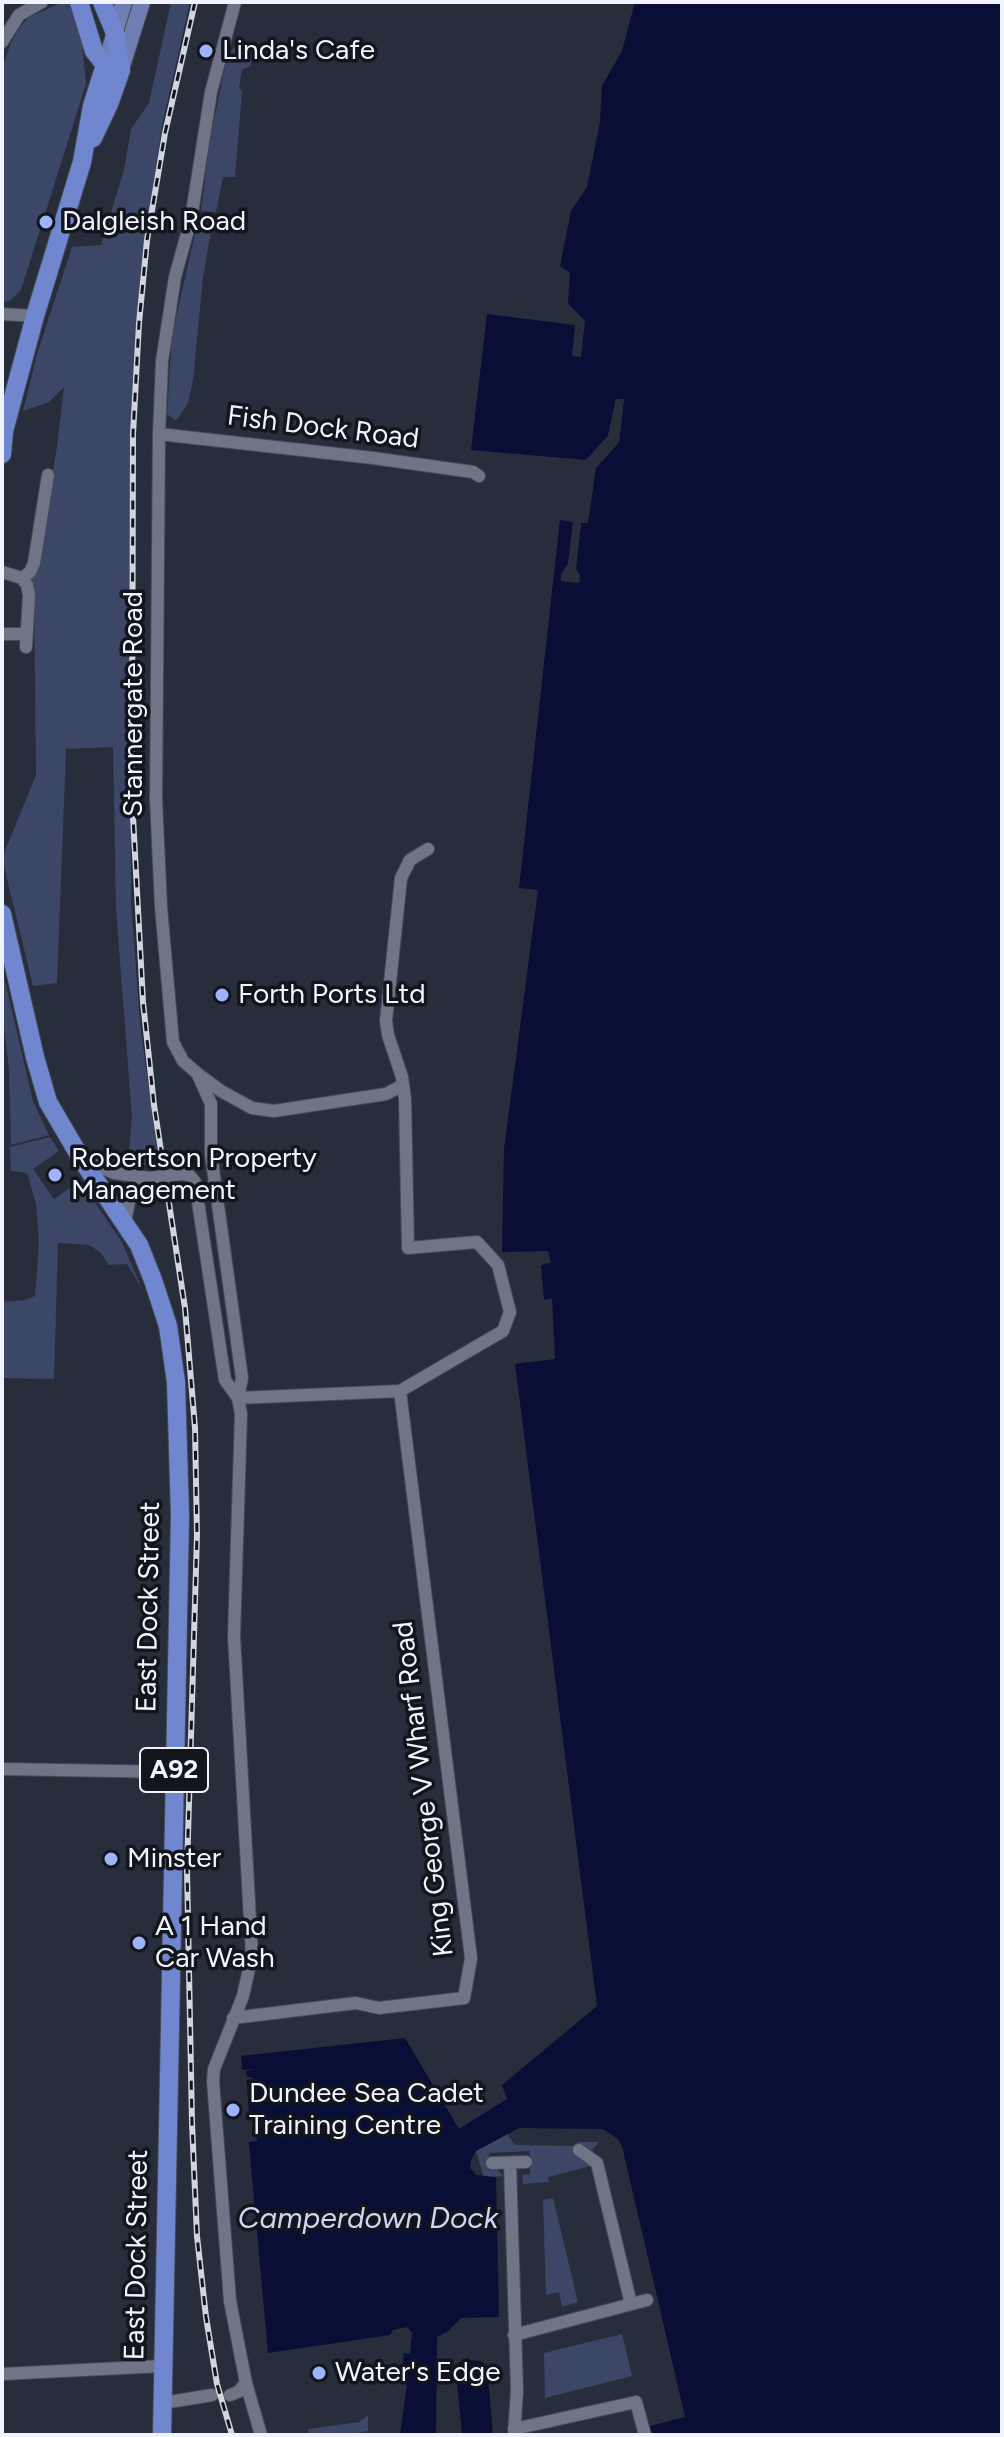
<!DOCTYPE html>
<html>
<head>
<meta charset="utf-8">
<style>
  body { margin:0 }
  #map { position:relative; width:1004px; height:2437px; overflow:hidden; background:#282d3b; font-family:Figtree,sans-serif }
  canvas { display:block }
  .frame { position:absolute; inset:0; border:4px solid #f1f4fe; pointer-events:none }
</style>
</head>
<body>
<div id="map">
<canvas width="1004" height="2437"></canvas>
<div class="frame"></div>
</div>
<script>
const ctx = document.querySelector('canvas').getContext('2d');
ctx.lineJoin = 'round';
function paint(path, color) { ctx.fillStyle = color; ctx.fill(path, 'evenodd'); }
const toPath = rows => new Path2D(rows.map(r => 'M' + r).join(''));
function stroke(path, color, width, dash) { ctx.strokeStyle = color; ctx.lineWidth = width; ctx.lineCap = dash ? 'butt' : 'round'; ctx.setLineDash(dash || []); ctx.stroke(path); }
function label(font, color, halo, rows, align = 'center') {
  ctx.font = font + ' Figtree,sans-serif'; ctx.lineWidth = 7; ctx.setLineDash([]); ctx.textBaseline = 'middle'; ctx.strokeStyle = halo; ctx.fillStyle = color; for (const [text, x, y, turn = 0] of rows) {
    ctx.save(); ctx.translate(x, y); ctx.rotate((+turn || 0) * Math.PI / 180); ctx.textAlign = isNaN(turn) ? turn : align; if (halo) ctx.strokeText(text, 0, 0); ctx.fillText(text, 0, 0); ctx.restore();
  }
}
paint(toPath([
  [63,2,70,2,81,34,86,84,21,290,10,301,2,302,2,68,12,40,20,27,29,17],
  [171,2,190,2,163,121,143,249,136,322,130,435,131,902,140,1023,159,1165,141,1166,128,1162,132,1118,116,910,113,747,66,749,57,983,33,986,2,858,36,775,34,593,30,580,36,570,57,447,64,387,49,402,23,411,38,351,72,247,101,245,124,170,131,129,149,103],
  [238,43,256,48,250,66,242,70,239,88,242,91,235,177,223,177,216,212,201,211,210,140,227,56],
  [212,225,203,277,193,381,188,403,176,421,167,414,172,335,196,230],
  [2,968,33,1101,49,1135,11,1145,9,1069,2,1011],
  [50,1137,59,1151,33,1169,54,1199,80,1181,122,1242,142,1289,127,1264,109,1265,100,1252,89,1245,58,1243,54,1379,2,1378,2,1302,25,1300,35,1296,39,1242,36,1204,27,1173,11,1171,10,1147],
  [507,2134,515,2145,578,2146,579,2142,599,2142,592,2150,580,2146,575,2155,591,2166,548,2177,549,2182,523,2184,522,2175,530,2174,530,2151,489,2153,489,2170,498,2170,503,2176,484,2178,476,2151],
  [553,2198,578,2302,562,2307,559,2292,546,2295,543,2200],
  [622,2334,632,2376,545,2398,544,2353],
  [368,2415,368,2431,346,2435,309,2435,308,2429,359,2422]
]), '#3c4667');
paint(toPath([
  [635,2,1002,2,1002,2435,652,2435,650,2426,685,2417,622,2146,618,2139,603,2129,519,2128,476,2151,471,2160,470,2168,476,2175,496,2177,499,2317,461,2318,448,2331,437,2337,436,2435,400,2435,407,2383,401,2382,404,2353,410,2354,412,2333,407,2327,393,2330,390,2335,268,2353,241,2056,405,2038,459,2129,507,2099,502,2085,597,2006,515,1364,555,1359,552,1298,544,1300,541,1265,551,1263,548,1251,502,1252,504,1149,538,890,519,888,560,520,573,522,568,565,561,574,561,581,579,583,580,576,576,569,581,523,588,523,596,468,619,442,624,399,616,399,608,436,586,460,471,450,487,314,575,325,572,356,581,357,585,321,568,303,570,273,560,266,571,211,587,187,600,122,602,86,622,51],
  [468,2360,480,2361,487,2365,493,2435,462,2435,456,2371,459,2368,459,2362]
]), '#080e36');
paint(toPath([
  [616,399,624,399,619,442,596,468,592,465,615,440,619,403,612,439,589,463,586,460,608,436],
  [573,522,577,522,574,547,577,522,581,523,576,568,580,576,579,583,561,581,561,574,568,564],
  [255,2069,246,2071,247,2077,256,2078,246,2080,247,2087,256,2087,247,2089,249,2112,260,2113,261,2125,256,2126,257,2141,248,2142,242,2070]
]), '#282d3b');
const minor = toPath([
  [235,2,211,92,191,219,175,277,162,361,159,434,156,799,161,907,173,1042,183,1061,198,1074,221,1091,252,1108,274,1111,386,1094,401,1086],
  [2,42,19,15,42,2],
  [2,314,35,316],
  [159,434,373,458,473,472,479,476],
  [2,572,22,578],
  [2,634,26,634],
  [26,647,29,595,27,585,22,578,30,572,34,563,48,475],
  [198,1075,211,1104,211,1154,242,1378,238,1398],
  [85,1161,114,1173,149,1178],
  [183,1174,189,1175,195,1182,225,1380,238,1398,241,1414,234,1636,252,1955,243,1996,214,2069,213,2081,230,2301,246,2383,261,2435],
  [125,1222,130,1197,135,1186,142,1179],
  [400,1391,503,1331,510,1312,498,1265,477,1242,408,1248,405,1099,402,1077,388,1035,386,1021,401,878,410,860,428,849],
  [2,1769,174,1772],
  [233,2018,356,2003,379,2008,464,1998,471,1958,400,1391,238,1398],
  [579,2150,597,2163,631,2304],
  [492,2163,526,2162],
  [510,2163,517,2391,514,2435],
  [514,2335,647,2300],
  [2,2374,163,2366],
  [230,2395,238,2392,246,2383],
  [163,2403,212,2395],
  [514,2429,636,2402,645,2435]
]);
const major = toPath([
  [105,65,124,2],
  [121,69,142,2]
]);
const highway = toPath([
  [79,2,94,51,105,65,114,68],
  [93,138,109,104,121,70,115,33,102,2],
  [2,454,4,431,35,316,82,162,92,106,105,65],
  [2,914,35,1057,48,1102,82,1160,139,1245,153,1280,168,1326,176,1382,180,1516,162,2435]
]);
stroke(minor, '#474b57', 14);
stroke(major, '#474b57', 18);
stroke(highway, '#474b57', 20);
stroke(minor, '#6f7586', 12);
stroke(major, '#707fb2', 16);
stroke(highway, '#7086cf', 18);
const rail = toPath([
  [195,2,165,133,147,240,139,323,133,434,132,798,143,1002,154,1105,185,1308,195,1428,197,1535,187,1869,192,2123,197,2236,206,2317,217,2384,232,2435]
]);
stroke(rail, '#d2d5e0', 6);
stroke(rail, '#13151c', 3, [9]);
const minorBridge = toPath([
  [149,1178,183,1174]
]);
stroke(minorBridge, '#474b57', 14, []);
stroke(minorBridge, '#6f7586', 12);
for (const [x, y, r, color] of [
  [206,51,8,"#9db4fd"],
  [46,222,8,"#9db4fd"],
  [222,995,8,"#9db4fd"],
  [55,1175,8,"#9db4fd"],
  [111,1859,8,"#9db4fd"],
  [139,1943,8,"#9db4fd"],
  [233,2110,8,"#9db4fd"],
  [319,2373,8,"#9db4fd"]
]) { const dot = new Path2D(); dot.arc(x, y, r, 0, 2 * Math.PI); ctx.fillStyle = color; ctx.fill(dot); stroke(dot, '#13151c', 3); }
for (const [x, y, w] of [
  [174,1770,68]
]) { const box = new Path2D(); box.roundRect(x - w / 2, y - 22, w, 44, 6); ctx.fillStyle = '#13151c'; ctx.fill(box); stroke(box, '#f1f4fe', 2); }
label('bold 26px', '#f1f4fe', null, [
  ["A92",174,1770]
]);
label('28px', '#f1f4fe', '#13151c', [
  ["Linda's Cafe",222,51],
  ["Dalgleish Road",62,222],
  ["Forth Ports Ltd",238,995],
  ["Robertson Property",71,1159],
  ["Management",71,1191],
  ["Minster",127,1859],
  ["A 1 Hand",155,1927],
  ["Car Wash",155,1959],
  ["Dundee Sea Cadet",249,2094],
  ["Training Centre",249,2126],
  ["Water's Edge",335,2373]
], 'left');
label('28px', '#f1f4fe', '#13151c', [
  ["Fish Dock Road",323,428,7],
  ["Stannergate Road",134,704,-90],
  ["East Dock Street",149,1607,-89],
  ["King George V Wharf Road",424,1789,-97],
  ["East Dock Street",137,2255,-89]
]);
label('italic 30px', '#ccd7f5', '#13151c', [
  ["Camperdown Dock",368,2219]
]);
</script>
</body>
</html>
